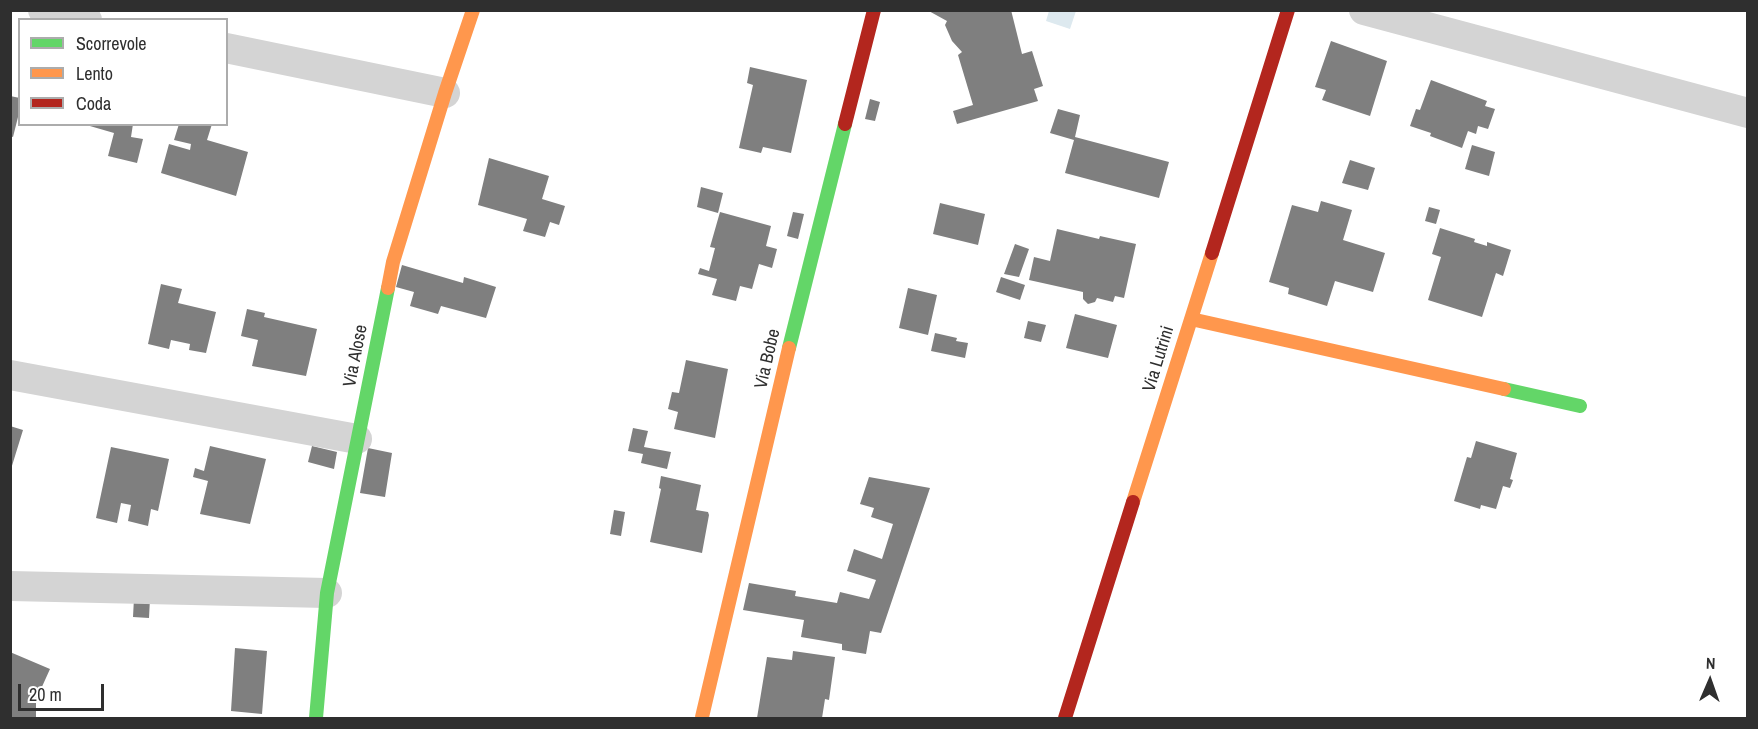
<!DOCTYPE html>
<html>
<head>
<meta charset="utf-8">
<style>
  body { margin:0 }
  #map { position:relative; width:1758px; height:729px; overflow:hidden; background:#fff; font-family:"Archivo Narrow",sans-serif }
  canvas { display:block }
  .frame { position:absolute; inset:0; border:12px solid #2f2f2f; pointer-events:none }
  .legend { position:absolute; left:18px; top:18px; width:210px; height:108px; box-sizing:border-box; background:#fff; border:2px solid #acacac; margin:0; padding:8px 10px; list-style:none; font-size:18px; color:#2f2f2f }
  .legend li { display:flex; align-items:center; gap:12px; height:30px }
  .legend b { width:30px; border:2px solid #acacac }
  .north { position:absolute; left:1680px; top:651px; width:60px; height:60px; -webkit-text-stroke:4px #fff; paint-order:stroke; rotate:2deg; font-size:16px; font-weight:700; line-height:24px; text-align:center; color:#2f2f2f }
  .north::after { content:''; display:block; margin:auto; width:21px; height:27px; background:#2f2f2f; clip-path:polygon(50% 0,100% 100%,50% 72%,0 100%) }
  .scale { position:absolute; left:18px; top:684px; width:86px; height:27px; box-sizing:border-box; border:3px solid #2f2f2f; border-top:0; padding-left:8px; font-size:18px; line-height:21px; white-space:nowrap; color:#2f2f2f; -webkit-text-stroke:4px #fff; paint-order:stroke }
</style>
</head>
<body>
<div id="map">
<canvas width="1758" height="729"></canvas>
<div class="frame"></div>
<ul class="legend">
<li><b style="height:8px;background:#63d668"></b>Scorrevole</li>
<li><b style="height:8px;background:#ff974d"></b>Lento</li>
<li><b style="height:8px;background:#b3261e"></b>Coda</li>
</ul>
<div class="north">N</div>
<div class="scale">20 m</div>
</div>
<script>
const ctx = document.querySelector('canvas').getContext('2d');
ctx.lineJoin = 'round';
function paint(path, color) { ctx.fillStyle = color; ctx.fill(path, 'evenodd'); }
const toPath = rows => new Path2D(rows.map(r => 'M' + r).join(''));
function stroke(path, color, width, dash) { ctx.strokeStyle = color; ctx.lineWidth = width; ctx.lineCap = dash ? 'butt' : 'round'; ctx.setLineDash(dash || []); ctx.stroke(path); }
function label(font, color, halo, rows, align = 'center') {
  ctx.font = font + ' "Archivo Narrow",sans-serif'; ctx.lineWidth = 6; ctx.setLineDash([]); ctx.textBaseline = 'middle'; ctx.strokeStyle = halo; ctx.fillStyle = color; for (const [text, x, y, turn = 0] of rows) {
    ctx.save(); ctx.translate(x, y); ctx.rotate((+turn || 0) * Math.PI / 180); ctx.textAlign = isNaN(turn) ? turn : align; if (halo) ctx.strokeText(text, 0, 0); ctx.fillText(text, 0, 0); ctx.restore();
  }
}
paint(toPath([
  [1049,11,1076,11,1070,29,1046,21]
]), '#dde9ef');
paint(toPath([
  [927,10,1011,10,1022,54,1032,51,1043,86,1034,89,1038,101,957,124,953,111,973,105,958,55,962,52,952,41,945,25,947,21],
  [1331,41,1387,61,1370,116,1322,100,1326,90,1315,87],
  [750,67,807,80,791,153,763,147,761,153,739,148,753,85,747,83],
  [1431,80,1487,101,1485,106,1495,109,1488,129,1478,126,1476,134,1468,131,1462,148,1430,136,1431,133,1410,126,1416,109,1420,110],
  [10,96,20,98,20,109,13,137,10,136],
  [870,99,880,102,875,121,865,119],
  [1058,109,1080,115,1075,137,1169,162,1159,198,1065,173,1074,140,1050,133],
  [83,124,133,124,131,137,143,139,137,163,108,156,114,133],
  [179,124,212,124,207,140,248,152,236,196,161,173,169,144,190,150,191,144,174,140],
  [1472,145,1495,152,1489,176,1465,169],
  [489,158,549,176,542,199,565,206,559,225,550,222,545,237,523,231,527,219,478,205],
  [1350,160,1375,168,1368,190,1342,183],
  [701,187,723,193,718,213,697,207],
  [1321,201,1352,210,1343,240,1385,253,1373,292,1335,281,1327,306,1288,294,1289,288,1269,282,1292,205,1318,212],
  [940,203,985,214,978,245,933,234],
  [1429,207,1440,210,1436,224,1425,221],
  [720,212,771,226,766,246,777,249,772,268,759,264,752,289,740,286,736,301,712,295,717,279,698,274,700,268,709,271,715,248,710,247],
  [793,212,804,214,798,239,787,236],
  [1440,228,1475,239,1474,242,1487,246,1487,242,1511,250,1503,276,1496,273,1482,317,1428,300,1441,257,1432,254],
  [1057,229,1099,239,1100,236,1136,244,1124,298,1115,296,1113,302,1097,298,1095,302,1088,304,1083,299,1083,292,1029,280,1034,257,1050,261],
  [1015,244,1029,249,1019,277,1004,274],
  [402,265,463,283,464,277,496,287,486,318,441,306,438,314,410,306,414,292,396,287],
  [1001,277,1025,285,1020,300,996,292],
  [161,284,182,289,178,303,216,312,206,353,189,350,190,344,171,340,169,349,148,344],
  [908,288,937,295,928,335,899,328],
  [247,309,265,313,264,317,317,329,306,376,252,366,258,340,241,336],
  [1075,314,1117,325,1108,358,1066,348],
  [1028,321,1046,325,1041,342,1024,338],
  [935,333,957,338,956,341,968,343,965,358,931,351],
  [686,360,728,369,715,438,674,429,678,412,668,409,672,392,679,393],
  [10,426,23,430,11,469,10,469],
  [633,428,648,431,644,447,671,452,667,469,641,463,643,454,628,451],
  [1476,441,1517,453,1510,479,1513,480,1510,488,1503,486,1496,509,1481,505,1480,509,1454,501,1467,457,1471,458],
  [210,446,266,459,250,524,200,514,208,481,193,477,195,468,204,471],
  [312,446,337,452,334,469,308,462],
  [111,447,169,459,158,511,151,509,148,526,128,521,131,505,121,503,117,523,96,518],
  [368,448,392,453,385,497,360,493],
  [661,476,701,485,696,510,708,512,709,515,702,553,650,542,661,489,659,488],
  [869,477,930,488,881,633,870,631,866,654,842,650,842,644,801,637,804,620,743,610,749,583,796,591,795,596,837,603,840,592,869,599,876,580,847,571,854,549,882,559,893,524,871,517,874,508,860,504],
  [614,510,625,512,621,536,610,534],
  [134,598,150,598,149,618,133,617],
  [235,648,267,651,262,714,231,711],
  [793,651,835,657,829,700,825,699,822,718,757,718,767,657,792,660],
  [10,652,50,669,36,700,36,718,10,718]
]), '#7f7f7f');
stroke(toPath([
  [43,10,87,20],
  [1364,10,1748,113],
  [226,48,445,93],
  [10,375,357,439],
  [10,586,327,593]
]), '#d4d4d4', 30);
stroke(toPath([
  [789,348,845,124],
  [1504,389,1580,406],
  [316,718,327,593,388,288]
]), '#63d668', 14);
stroke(toPath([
  [388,288,393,262,445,93,473,10],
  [1191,319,1504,389],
  [1133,502,1212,253],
  [702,717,789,348]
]), '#ff974d', 14);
stroke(toPath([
  [845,124,874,10],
  [1212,253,1288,10],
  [1065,718,1133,502]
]), '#b3261e', 14);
label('18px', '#2f2f2f', '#fff', [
  ["Via Alose",356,356,-79],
  ["Via Bobe",768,359,-77],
  ["Via Lutrini",1159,359,-73]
]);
</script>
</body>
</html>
